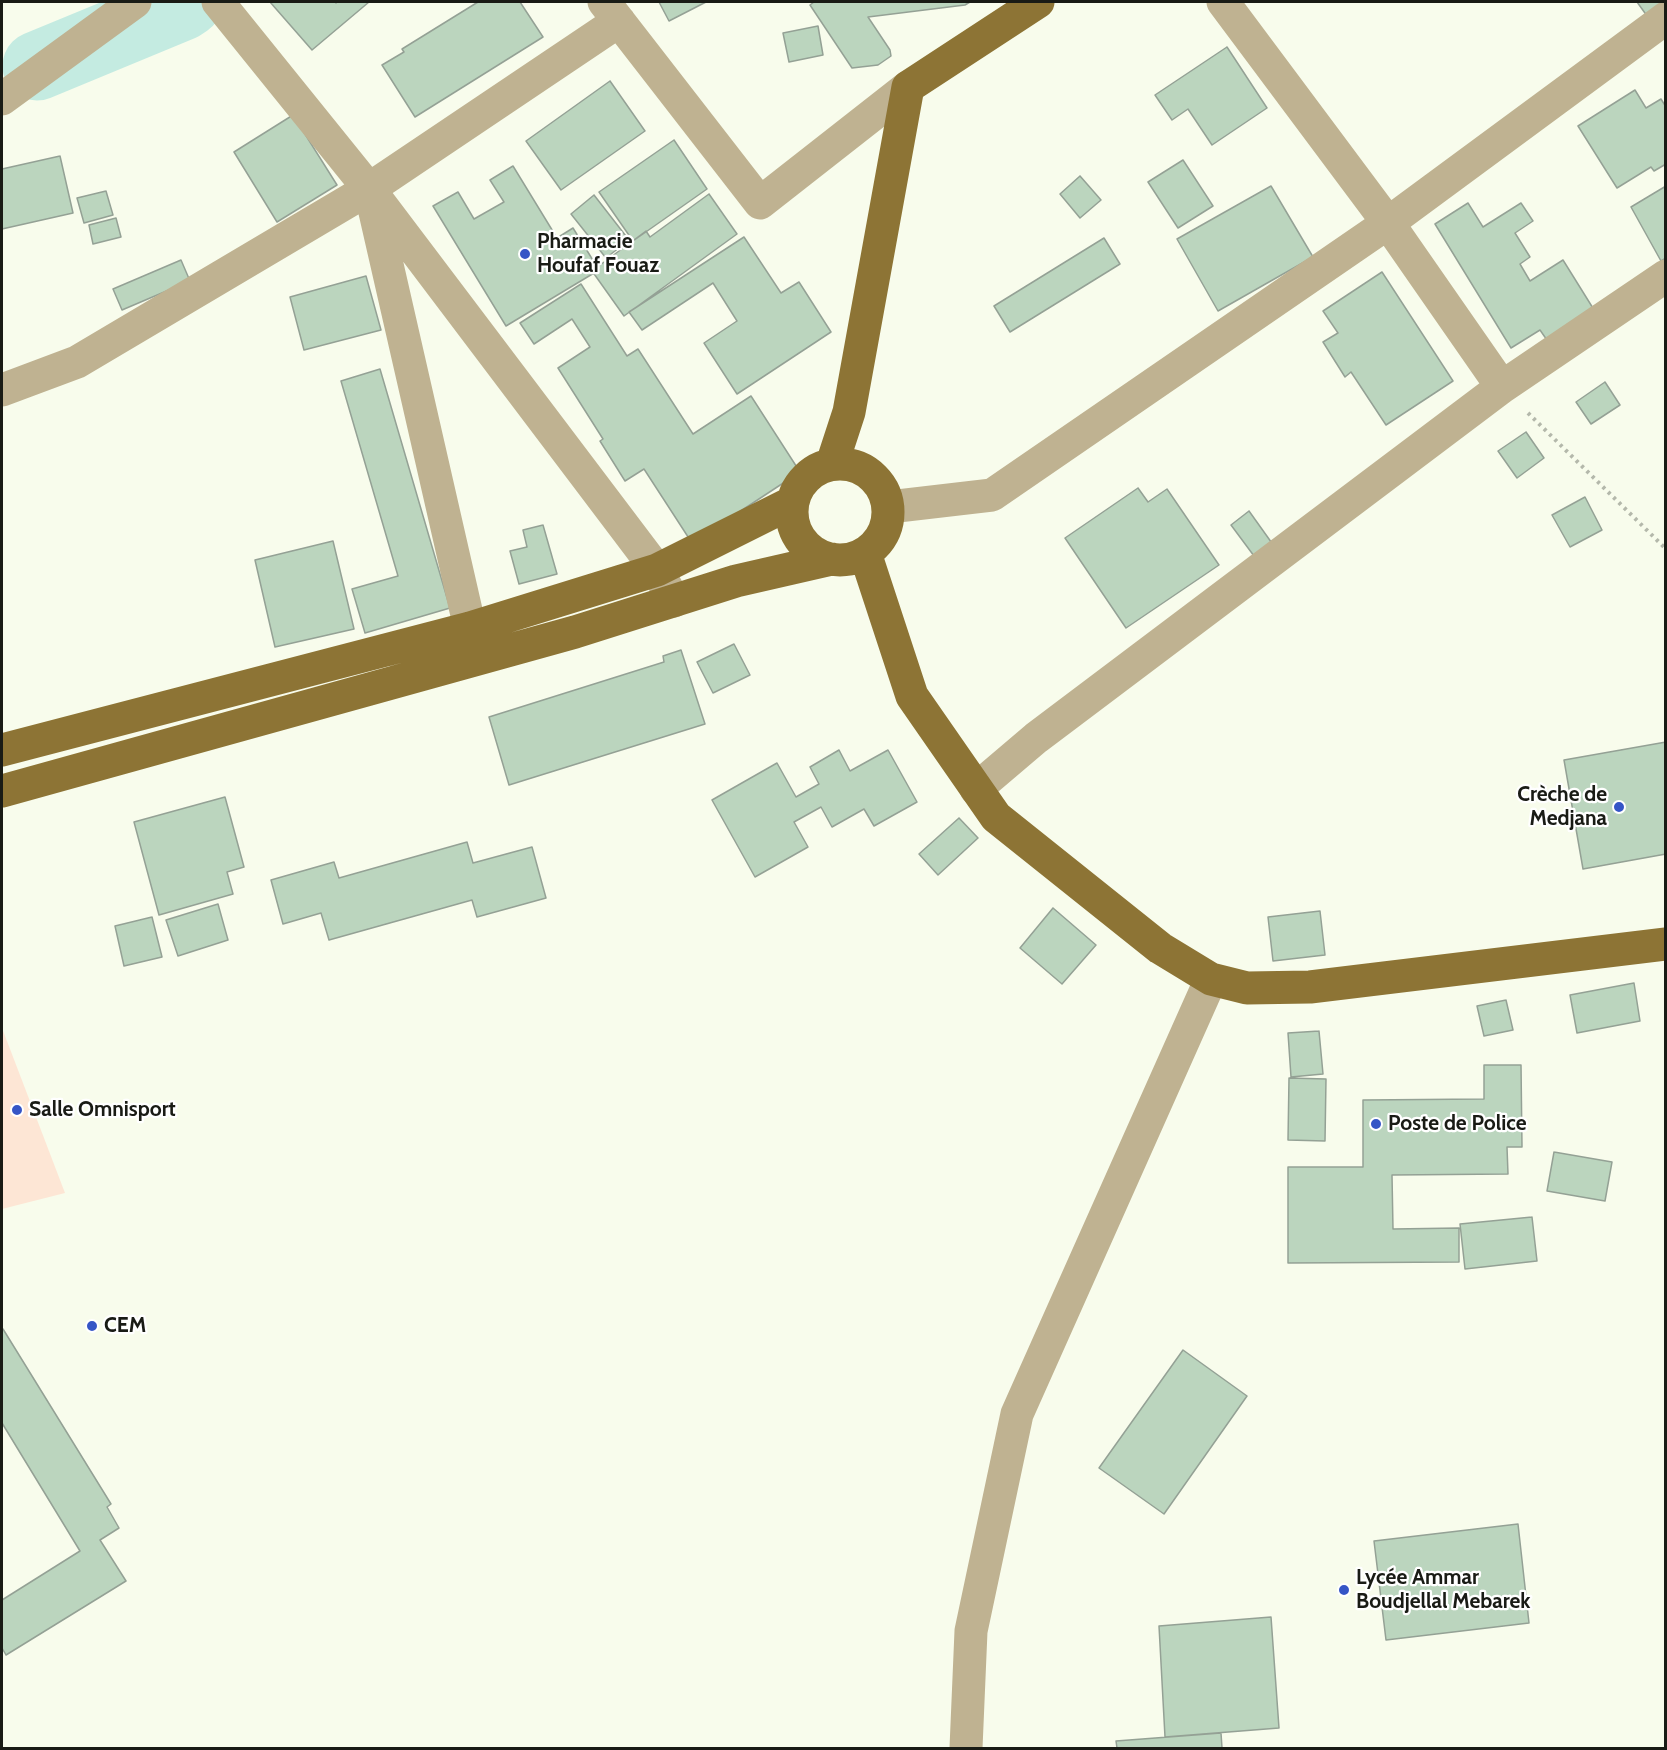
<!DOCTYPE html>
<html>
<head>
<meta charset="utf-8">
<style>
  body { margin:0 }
  #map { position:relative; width:1667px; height:1750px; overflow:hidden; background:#f8fcec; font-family:Cabin,sans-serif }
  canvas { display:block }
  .frame { position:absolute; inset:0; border:3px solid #191b15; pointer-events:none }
</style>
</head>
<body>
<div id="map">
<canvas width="1667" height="1750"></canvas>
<div class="frame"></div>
</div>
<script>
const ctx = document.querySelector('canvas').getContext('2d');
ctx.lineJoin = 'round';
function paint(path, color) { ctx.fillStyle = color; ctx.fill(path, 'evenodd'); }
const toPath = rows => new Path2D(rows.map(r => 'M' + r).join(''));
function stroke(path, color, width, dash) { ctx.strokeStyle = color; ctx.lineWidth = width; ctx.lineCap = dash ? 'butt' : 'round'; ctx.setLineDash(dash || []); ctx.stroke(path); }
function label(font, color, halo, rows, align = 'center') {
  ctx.font = font + ' Cabin,sans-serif'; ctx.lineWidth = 4.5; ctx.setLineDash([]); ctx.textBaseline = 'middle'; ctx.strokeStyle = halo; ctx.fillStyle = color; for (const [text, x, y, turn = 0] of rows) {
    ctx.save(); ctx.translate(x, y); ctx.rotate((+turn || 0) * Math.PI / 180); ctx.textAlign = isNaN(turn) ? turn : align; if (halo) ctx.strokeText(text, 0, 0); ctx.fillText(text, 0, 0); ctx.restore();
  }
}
paint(toPath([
  [2,1028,65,1193,2,1209]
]), '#fde6d5');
stroke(toPath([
  [37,66,182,6,188,2]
]), '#c4ebe1', 69);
const building = toPath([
  [270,2,335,2,336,3,337,2,369,2,312,50,270,2],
  [478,2,520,2,543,37,415,117,382,65,404,52,402,49,478,2],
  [659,2,706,2,669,21,659,2],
  [814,2,970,2,965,5,868,17,890,50,891,56,878,65,852,68,810,5,814,2],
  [1637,2,1666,2,1666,9,1650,20,1637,2],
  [818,26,823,55,789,62,783,33,818,26],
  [1227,47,1267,108,1212,145,1188,109,1172,120,1155,95,1227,47],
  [610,81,645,131,561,190,526,141,610,81],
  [1635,90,1646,108,1661,99,1666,107,1666,164,1654,171,1651,167,1617,188,1578,126,1635,90],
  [293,115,337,185,277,222,234,152,293,115],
  [674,140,707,189,633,241,599,192,674,140],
  [60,156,73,213,2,229,2,169,60,156],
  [1183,160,1213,206,1178,228,1148,182,1183,160],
  [513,166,557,238,573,228,599,270,506,326,433,206,458,192,474,219,504,202,490,180,513,166],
  [1080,176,1101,200,1080,218,1060,194,1080,176],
  [1271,186,1313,257,1218,311,1177,239,1271,186],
  [1666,186,1666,258,1661,261,1631,207,1666,186],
  [106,191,113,215,84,223,77,198,106,191],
  [709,194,737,234,624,316,592,271,646,231,650,237,709,194],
  [594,195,629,240,606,258,571,214,594,195],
  [1468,203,1483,227,1521,203,1533,221,1515,233,1530,257,1520,264,1530,281,1563,260,1596,313,1549,343,1540,330,1511,348,1435,224,1468,203],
  [116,218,121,237,93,244,89,225,116,218],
  [744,237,781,293,799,282,831,332,737,394,704,343,737,321,713,283,642,330,629,312,744,237],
  [1104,238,1120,264,1010,332,994,306,1104,238],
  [181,260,190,281,122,310,113,289,181,260],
  [1382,272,1453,381,1386,425,1351,372,1345,377,1323,342,1338,333,1323,311,1382,272],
  [366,276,381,330,304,350,290,297,366,276],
  [581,284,627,356,638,349,693,434,751,396,800,472,692,543,644,469,625,481,600,441,603,439,558,368,590,347,572,319,534,344,520,323,581,284],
  [380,369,450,608,365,633,352,589,398,576,341,381,380,369],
  [1605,382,1620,405,1591,424,1576,402,1605,382],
  [1526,432,1544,458,1517,478,1498,451,1526,432],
  [1138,488,1148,502,1167,489,1219,565,1126,628,1065,538,1138,488],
  [1585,497,1602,530,1570,547,1552,515,1585,497],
  [1249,511,1274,546,1257,560,1231,525,1249,511],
  [543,525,557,574,519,584,510,551,527,547,523,530,543,525],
  [333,541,354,629,275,647,255,560,333,541],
  [734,644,750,675,713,693,697,662,734,644],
  [681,650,705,724,509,785,489,717,664,662,663,656,681,650],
  [1666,742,1666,854,1583,869,1564,760,1666,742],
  [839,750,850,771,888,750,917,802,874,826,864,809,832,827,821,807,794,822,808,847,755,877,712,800,777,763,796,797,819,784,810,767,839,750],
  [225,797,244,867,227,872,233,894,159,915,134,822,225,797],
  [959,818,978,838,938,875,919,854,959,818],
  [467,842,473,863,532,847,546,898,477,917,472,900,329,940,321,913,283,924,271,880,334,862,339,878,467,842],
  [218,904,228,940,178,956,166,920,218,904],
  [1053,908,1096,945,1062,984,1020,948,1053,908],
  [1320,911,1325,955,1273,961,1268,917,1320,911],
  [152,917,162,957,124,966,115,926,152,917],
  [1634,983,1640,1021,1577,1033,1570,995,1634,983],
  [1506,1000,1513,1030,1484,1036,1477,1006,1506,1000],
  [1319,1031,1323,1074,1291,1077,1288,1033,1319,1031],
  [1484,1065,1521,1065,1522,1147,1507,1147,1508,1174,1392,1175,1393,1229,1459,1228,1459,1262,1288,1263,1288,1167,1363,1167,1363,1100,1484,1099,1484,1065],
  [1289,1078,1326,1079,1325,1141,1288,1140,1289,1078],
  [1554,1152,1612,1162,1605,1201,1547,1191,1554,1152],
  [1532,1217,1537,1261,1465,1269,1460,1224,1532,1217],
  [3,1329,111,1504,107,1507,119,1528,100,1540,126,1581,6,1655,2,1648,2,1600,80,1551,2,1423,2,1330,3,1329],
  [1183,1350,1247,1396,1164,1514,1099,1468,1183,1350],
  [1518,1524,1529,1623,1386,1640,1374,1541,1518,1524],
  [1271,1617,1279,1728,1165,1737,1159,1626,1271,1617],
  [1221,1733,1222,1748,1117,1748,1116,1741,1221,1733]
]);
paint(building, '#bbd5be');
stroke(building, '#94a195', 1.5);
stroke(toPath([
  [1528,413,1666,549]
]), '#b4b8ab', 4, [3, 4.5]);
stroke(toPath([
  [218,2,369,189,657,570,674,601],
  [604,2,760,203,908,87],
  [1223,2,1388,223,1502,387],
  [2,99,135,2],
  [372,199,470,628],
  [2,390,77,362,369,189,619,21],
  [889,507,992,495,1388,223,1666,18],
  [976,789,1036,738,1502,387,1666,276],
  [966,1748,971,1631,1017,1414,1211,979]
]), '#bfb291', 33);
stroke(toPath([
  [832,464,849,412,908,87,1038,2],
  '792 512a48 48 0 1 1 96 0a48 48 0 1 1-96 0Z',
  [865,553,912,696,996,817,1160,948,1211,979,1247,988,1310,987,1666,944],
  [2,750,470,628,657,570,793,502],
  [2,791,575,632,736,581,832,559]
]), '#8d7435', 33);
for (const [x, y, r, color] of [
  [525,254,6,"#3555c6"],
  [1619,807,6,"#3555c6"],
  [17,1110,6,"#3555c6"],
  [1376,1124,6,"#3555c6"],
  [92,1326,6,"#3555c6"],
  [1344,1590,6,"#3555c6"]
]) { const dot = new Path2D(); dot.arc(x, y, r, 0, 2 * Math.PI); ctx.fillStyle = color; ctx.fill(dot); stroke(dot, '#fff', 2); }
label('bold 21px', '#191b15', '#fff', [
  ["Pharmacie",537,242],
  ["Houfaf Fouaz",537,266],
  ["Crèche de",1607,795,"right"],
  ["Medjana",1607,819,"right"],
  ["Salle Omnisport",29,1110],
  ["Poste de Police",1388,1124],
  ["CEM",104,1326],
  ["Lycée Ammar",1356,1578],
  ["Boudjellal Mebarek",1356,1602]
], 'left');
</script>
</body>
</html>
